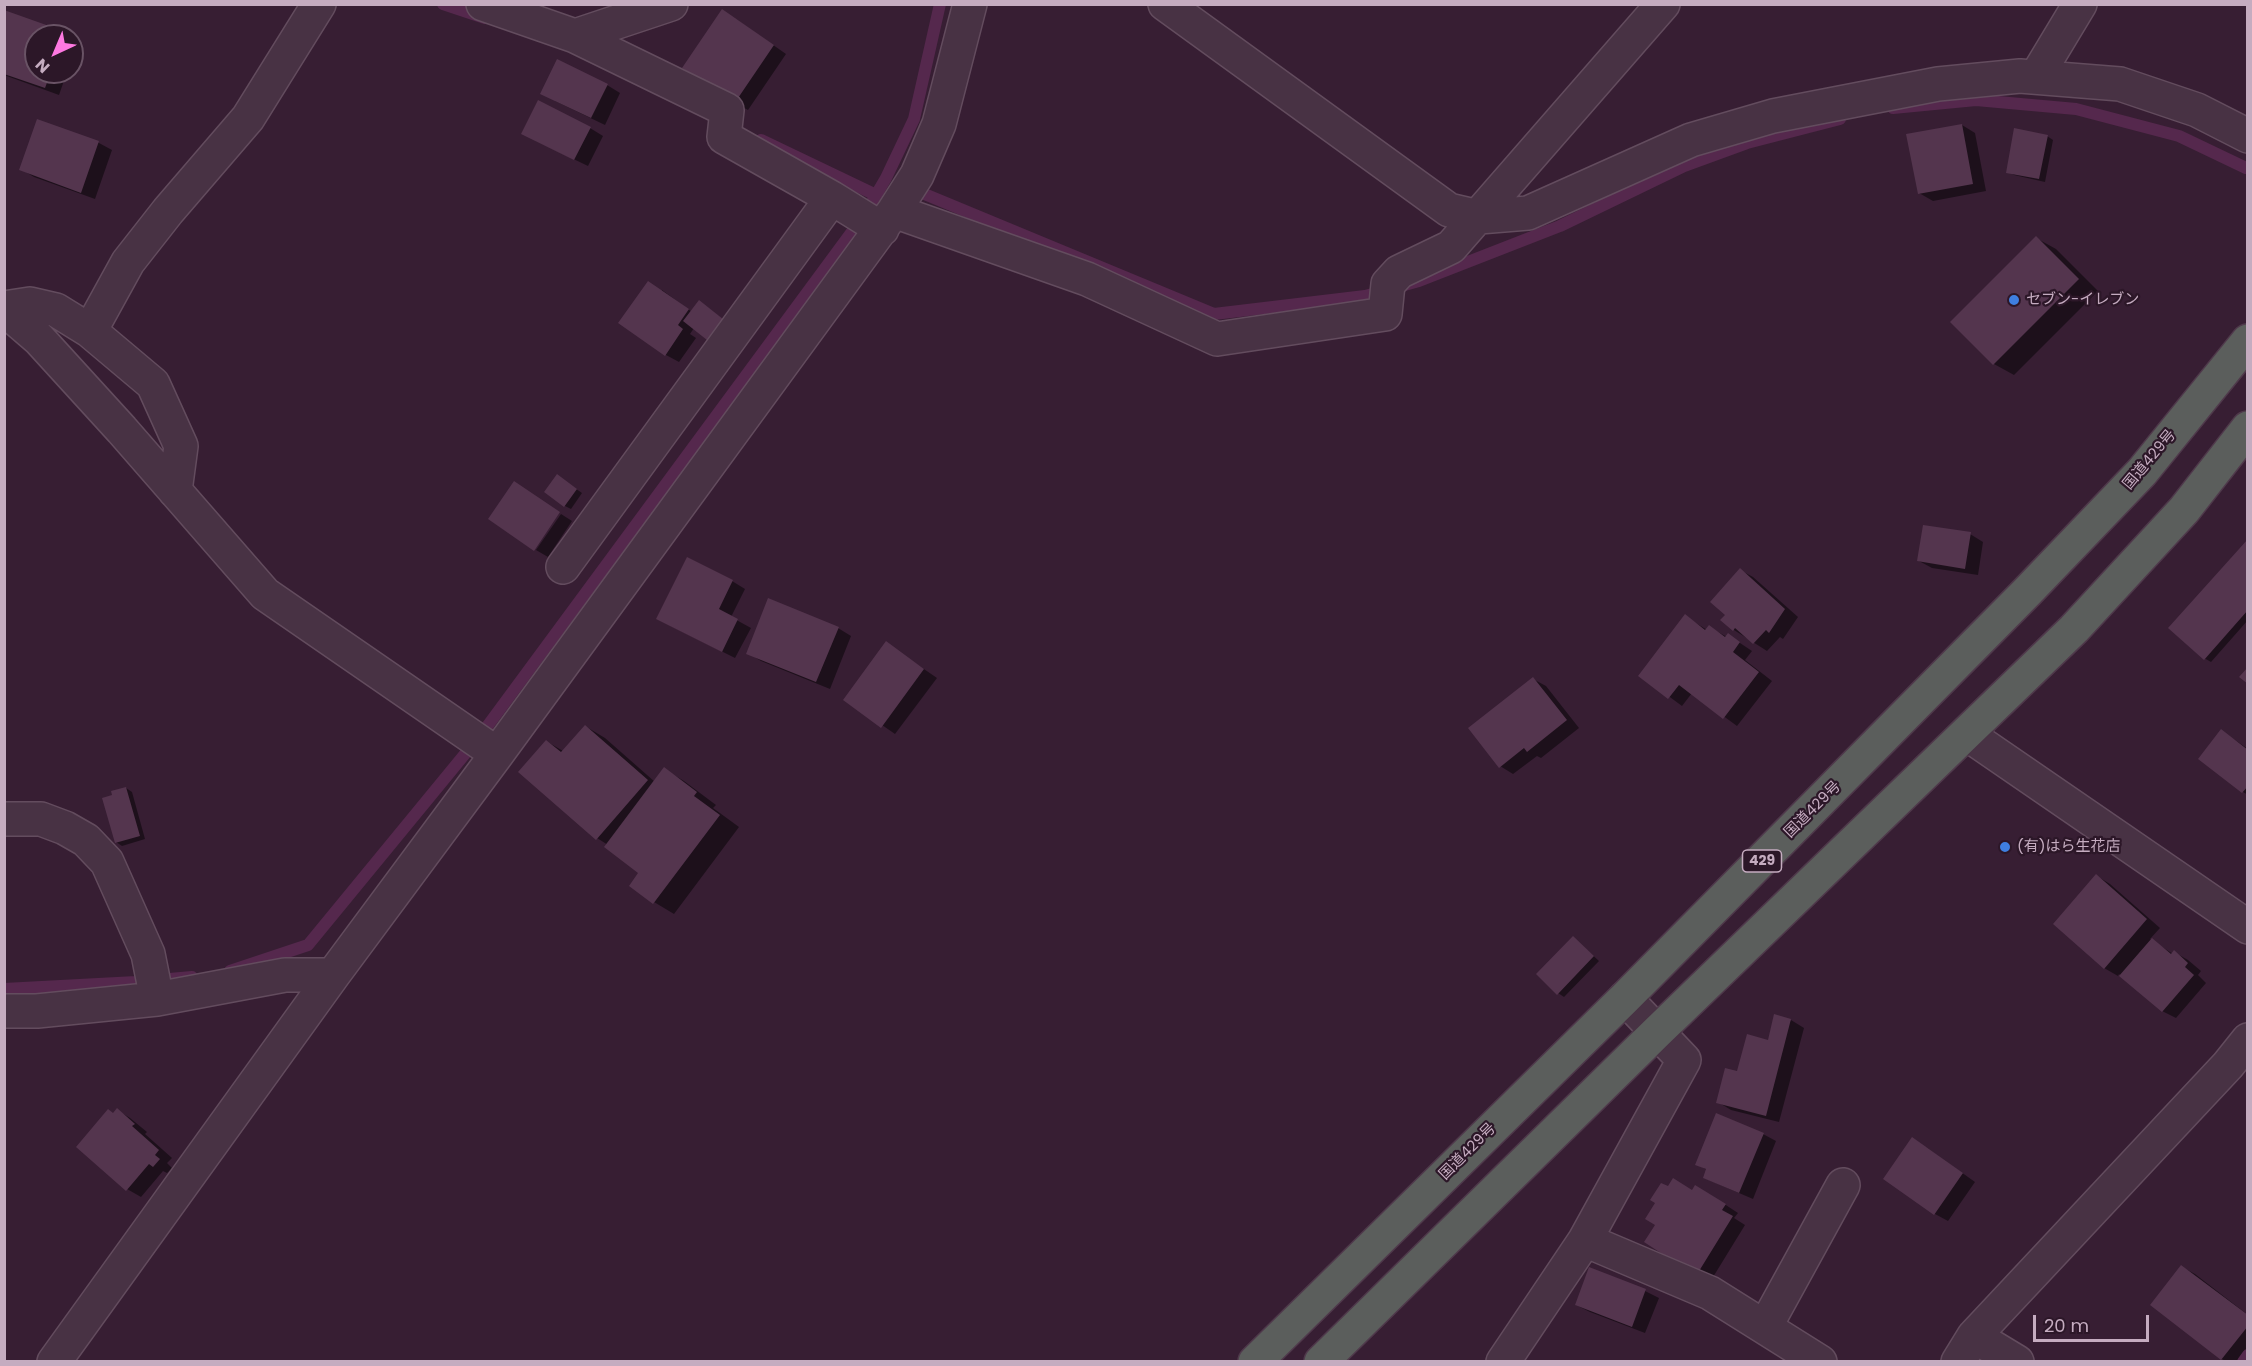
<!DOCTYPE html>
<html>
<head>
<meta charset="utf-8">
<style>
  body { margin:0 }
  #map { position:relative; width:2252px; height:1366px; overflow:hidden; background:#371e33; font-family:Poppins,sans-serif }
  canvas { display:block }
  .frame { position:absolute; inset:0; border:6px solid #c5acc0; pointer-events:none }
  .north { position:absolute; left:24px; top:24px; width:60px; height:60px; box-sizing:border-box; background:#2c1728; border:2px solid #695365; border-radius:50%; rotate:224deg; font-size:16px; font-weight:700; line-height:24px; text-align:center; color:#c5acc0 }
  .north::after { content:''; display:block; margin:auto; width:21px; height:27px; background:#fe78e1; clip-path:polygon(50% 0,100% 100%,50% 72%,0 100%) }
  .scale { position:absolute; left:2033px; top:1315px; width:116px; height:27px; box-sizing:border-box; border:3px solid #c5acc0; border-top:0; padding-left:8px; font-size:18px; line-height:21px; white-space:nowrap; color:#c5acc0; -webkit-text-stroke:4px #2c1728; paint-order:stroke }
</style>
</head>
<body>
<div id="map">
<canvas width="2252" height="1366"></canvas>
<div class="frame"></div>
<div class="north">N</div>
<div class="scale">20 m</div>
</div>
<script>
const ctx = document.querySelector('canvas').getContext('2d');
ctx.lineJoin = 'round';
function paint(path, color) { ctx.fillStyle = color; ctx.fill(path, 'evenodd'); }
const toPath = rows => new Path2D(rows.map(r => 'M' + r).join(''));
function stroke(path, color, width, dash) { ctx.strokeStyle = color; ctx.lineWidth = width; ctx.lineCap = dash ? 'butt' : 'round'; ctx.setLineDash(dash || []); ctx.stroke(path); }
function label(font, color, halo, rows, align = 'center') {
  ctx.font = font + ' Poppins,"Noto Sans JP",sans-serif'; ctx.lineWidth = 4.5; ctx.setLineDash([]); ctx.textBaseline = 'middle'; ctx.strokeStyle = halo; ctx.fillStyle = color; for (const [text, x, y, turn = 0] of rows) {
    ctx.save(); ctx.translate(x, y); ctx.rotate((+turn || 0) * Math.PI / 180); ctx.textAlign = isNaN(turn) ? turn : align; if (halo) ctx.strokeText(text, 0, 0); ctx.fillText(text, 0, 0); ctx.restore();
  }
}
paint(toPath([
  [4,11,71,36,36,36,36,72,67,72,59,95,4,75],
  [736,19,786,54,748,110,735,103],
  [72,37,78,40,72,58],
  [607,85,620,93,605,125,555,101],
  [38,121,99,143,112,150,95,199,34,177,21,169],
  [1962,125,1975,133,1986,191,1933,201,1919,193],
  [590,128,603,136,588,166,536,141],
  [2047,136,2053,140,2045,182,2014,175,2008,172],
  [2036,238,2056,249,2098,291,2014,375,1994,364,1952,322],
  [662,290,692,312,706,306,729,324,714,342,694,328,690,334,696,338,679,362,666,355],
  [563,480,582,493,571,509,565,506],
  [561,514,572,521,548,557,536,550],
  [1970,534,1983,542,1978,575,1932,568,1919,561],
  [2248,542,2248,620,2211,662,2204,658],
  [1740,570,1753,577,1798,617,1783,639,1780,637,1767,651,1734,630,1723,620,1727,614],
  [732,581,745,589,731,617,751,628,735,658,671,626],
  [1685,616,1707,630,1709,627,1727,637,1728,635,1752,651,1745,660,1772,681,1737,726,1692,693,1682,706,1640,675],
  [838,628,851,636,830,689,761,661,748,653],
  [886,643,937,678,895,734,846,700],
  [1533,679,1546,686,1579,728,1541,758,1537,756,1513,774,1500,766],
  [585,726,605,738,655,782,664,769,684,781,716,805,713,808,739,827,674,914,654,902,640,873,608,845,597,838,546,741,563,751],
  [2222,731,2248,749,2248,795,2243,792],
  [126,788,132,792,145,839,122,846,116,842],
  [2097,876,2110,884,2160,928,2150,939,2173,954,2174,952,2188,960,2201,971,2198,975,2206,983,2176,1018,2162,1011,2119,974,2118,976,2104,968],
  [1573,937,1599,961,1564,997,1558,993],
  [1791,1020,1804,1028,1779,1122,1731,1110,1718,1102,1738,1073],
  [117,1110,130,1118,147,1132,145,1134,172,1158,167,1163,172,1168,167,1173,163,1171,141,1197,127,1189,114,1114],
  [1763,1134,1776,1141,1753,1199,1704,1178,1707,1170,1697,1164],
  [1926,1147,1975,1182,1948,1221,1935,1214],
  [1709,1194,1738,1213,1734,1218,1745,1225,1710,1282,1697,1275],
  [2182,1267,2195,1274,2248,1315,2248,1351,2239,1362,2227,1362,2222,1359,2152,1305],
  [1590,1269,1645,1291,1659,1298,1645,1333,1590,1312,1576,1305]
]), '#0007');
stroke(toPath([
  [443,4,485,18],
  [1893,108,1976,100,2076,109,2179,136,2246,168],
  [761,140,876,195],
  [922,193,1214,314,1365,296,1384,291],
  [1401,286,1419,281,1560,226,1684,166,1747,143,1840,119],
  [230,971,308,945,483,732,865,214,886,178,914,119,940,4],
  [4,989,136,982,192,977],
  [2243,1362,2248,1355]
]), '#55284d', 12);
paint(toPath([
  [722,9,774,45,734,104,682,68],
  [4,10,66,32,64,36,36,36,36,72,51,72,45,88,4,74],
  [557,59,608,84,591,118,540,94],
  [538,100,591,127,574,160,521,134],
  [37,119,99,141,81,193,19,170],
  [1962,124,1973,184,1918,194,1906,134],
  [2014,128,2048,135,2039,179,2006,173],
  [2036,236,2079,279,1993,365,1950,322],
  [648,281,689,309,678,325,683,329,665,356,618,323],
  [699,300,723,319,707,340,683,321],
  [557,474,577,489,564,507,544,492],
  [514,481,560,512,534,551,488,519],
  [1923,525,1971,532,1965,569,1917,561],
  [2248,539,2248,610,2204,660,2168,628],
  [687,557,733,580,719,609,738,619,722,652,656,619],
  [1740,568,1785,609,1769,633,1766,630,1753,644,1735,628,1733,631,1720,620,1725,615,1710,602],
  [768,598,839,627,816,682,746,654],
  [1685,614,1705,630,1709,625,1725,637,1728,633,1740,642,1733,652,1759,672,1723,719,1679,685,1668,699,1638,676],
  [886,641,924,669,881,728,843,700],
  [2248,667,2248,684,2239,677],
  [1533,677,1567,720,1527,752,1524,748,1499,768,1468,728],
  [585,725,648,780,596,840,518,772,546,740,561,752],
  [2221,729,2248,750,2248,786,2242,793,2198,759],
  [664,767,697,792,694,796,720,815,653,904,629,886,638,873,604,847],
  [126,787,140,836,115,843,102,798,112,795,111,791],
  [2096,874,2147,919,2104,969,2053,924],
  [1573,936,1594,956,1557,995,1536,974],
  [2152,938,2171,954,2174,950,2188,963,2185,967,2194,975,2162,1012,2119,976],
  [1774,1014,1791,1019,1766,1116,1716,1103,1725,1068,1737,1071,1747,1034,1768,1040],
  [117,1108,135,1124,132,1126,159,1150,155,1155,160,1159,153,1167,149,1164,126,1191,76,1147,108,1109,113,1113],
  [1716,1113,1764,1133,1739,1193,1703,1178,1706,1169,1695,1165],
  [1912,1137,1963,1173,1934,1215,1883,1179],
  [1673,1178,1692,1190,1695,1185,1726,1204,1722,1210,1733,1216,1696,1276,1644,1242,1655,1225,1645,1219,1655,1203,1650,1200,1661,1183,1668,1186],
  [2181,1265,2248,1315,2248,1326,2221,1360,2150,1305],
  [1589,1267,1646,1289,1632,1327,1575,1305]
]), '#54354e');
const minor = toPath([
  [483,4,575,36,671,4],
  [1165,4,1449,210,1479,217,1528,213,1691,140,1773,116,1938,84,2020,76,2120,84,2197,110,2248,136],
  [575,36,727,110,724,137,832,198,882,229],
  [2036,77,2080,4],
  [894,211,1087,279,1217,339,1385,314,1388,284,1399,272,1451,247,1663,4],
  [4,308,30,304,56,310,90,331],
  [4,309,39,339,122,430,265,594,497,754],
  [175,491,181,446,153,384,90,331,128,262,168,211,248,118,319,4],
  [563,567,832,198],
  [1967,734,2248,927],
  [4,819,41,819,65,828,86,840,107,862,148,954,157,999],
  [4,1011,37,1011,157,999,285,975,333,975],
  [1585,1240,1710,1293,1820,1362],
  [1765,1327,1843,1185],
  [1974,1336,2017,1362],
  [54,1362,333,975,497,754,894,211,917,175,939,124,970,4],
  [1503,1362,1585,1240,1684,1060,1625,998],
  [1958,1362,1974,1336,2228,1065,2248,1040]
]);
const trunk = toPath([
  [1255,1362,1625,998,2027,592,2142,472,2248,341],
  [1321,1362,1657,1032,2074,629,2184,510,2248,428]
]);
stroke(minor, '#634c5e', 36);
stroke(trunk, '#4f394b', 36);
stroke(minor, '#483244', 33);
stroke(trunk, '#5b5e5c', 33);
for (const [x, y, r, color] of [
  [2014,300,6,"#3f7fe0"],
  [2005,847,6,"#3f7fe0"]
]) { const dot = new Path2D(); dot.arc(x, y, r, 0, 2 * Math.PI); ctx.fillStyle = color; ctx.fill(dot); stroke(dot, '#2c1728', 2); }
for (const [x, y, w] of [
  [1762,861,39]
]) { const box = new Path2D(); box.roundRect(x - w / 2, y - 11, w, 22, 4.5); ctx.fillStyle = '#2c1728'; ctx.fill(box); stroke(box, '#c5acc0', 1.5); }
label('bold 14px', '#c5acc0', null, [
  ["429",1762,861]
]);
label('15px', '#c5acc0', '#2c1728', [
  ["セブン-イレブン",2026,300],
  ["(有)はら生花店",2017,847]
], 'left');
label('15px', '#c5acc0', '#2c1728', [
  ["国道429号",2150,460,-50],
  ["国道429号",1813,810,-45],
  ["国道429号",1468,1152,-45]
]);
</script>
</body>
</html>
